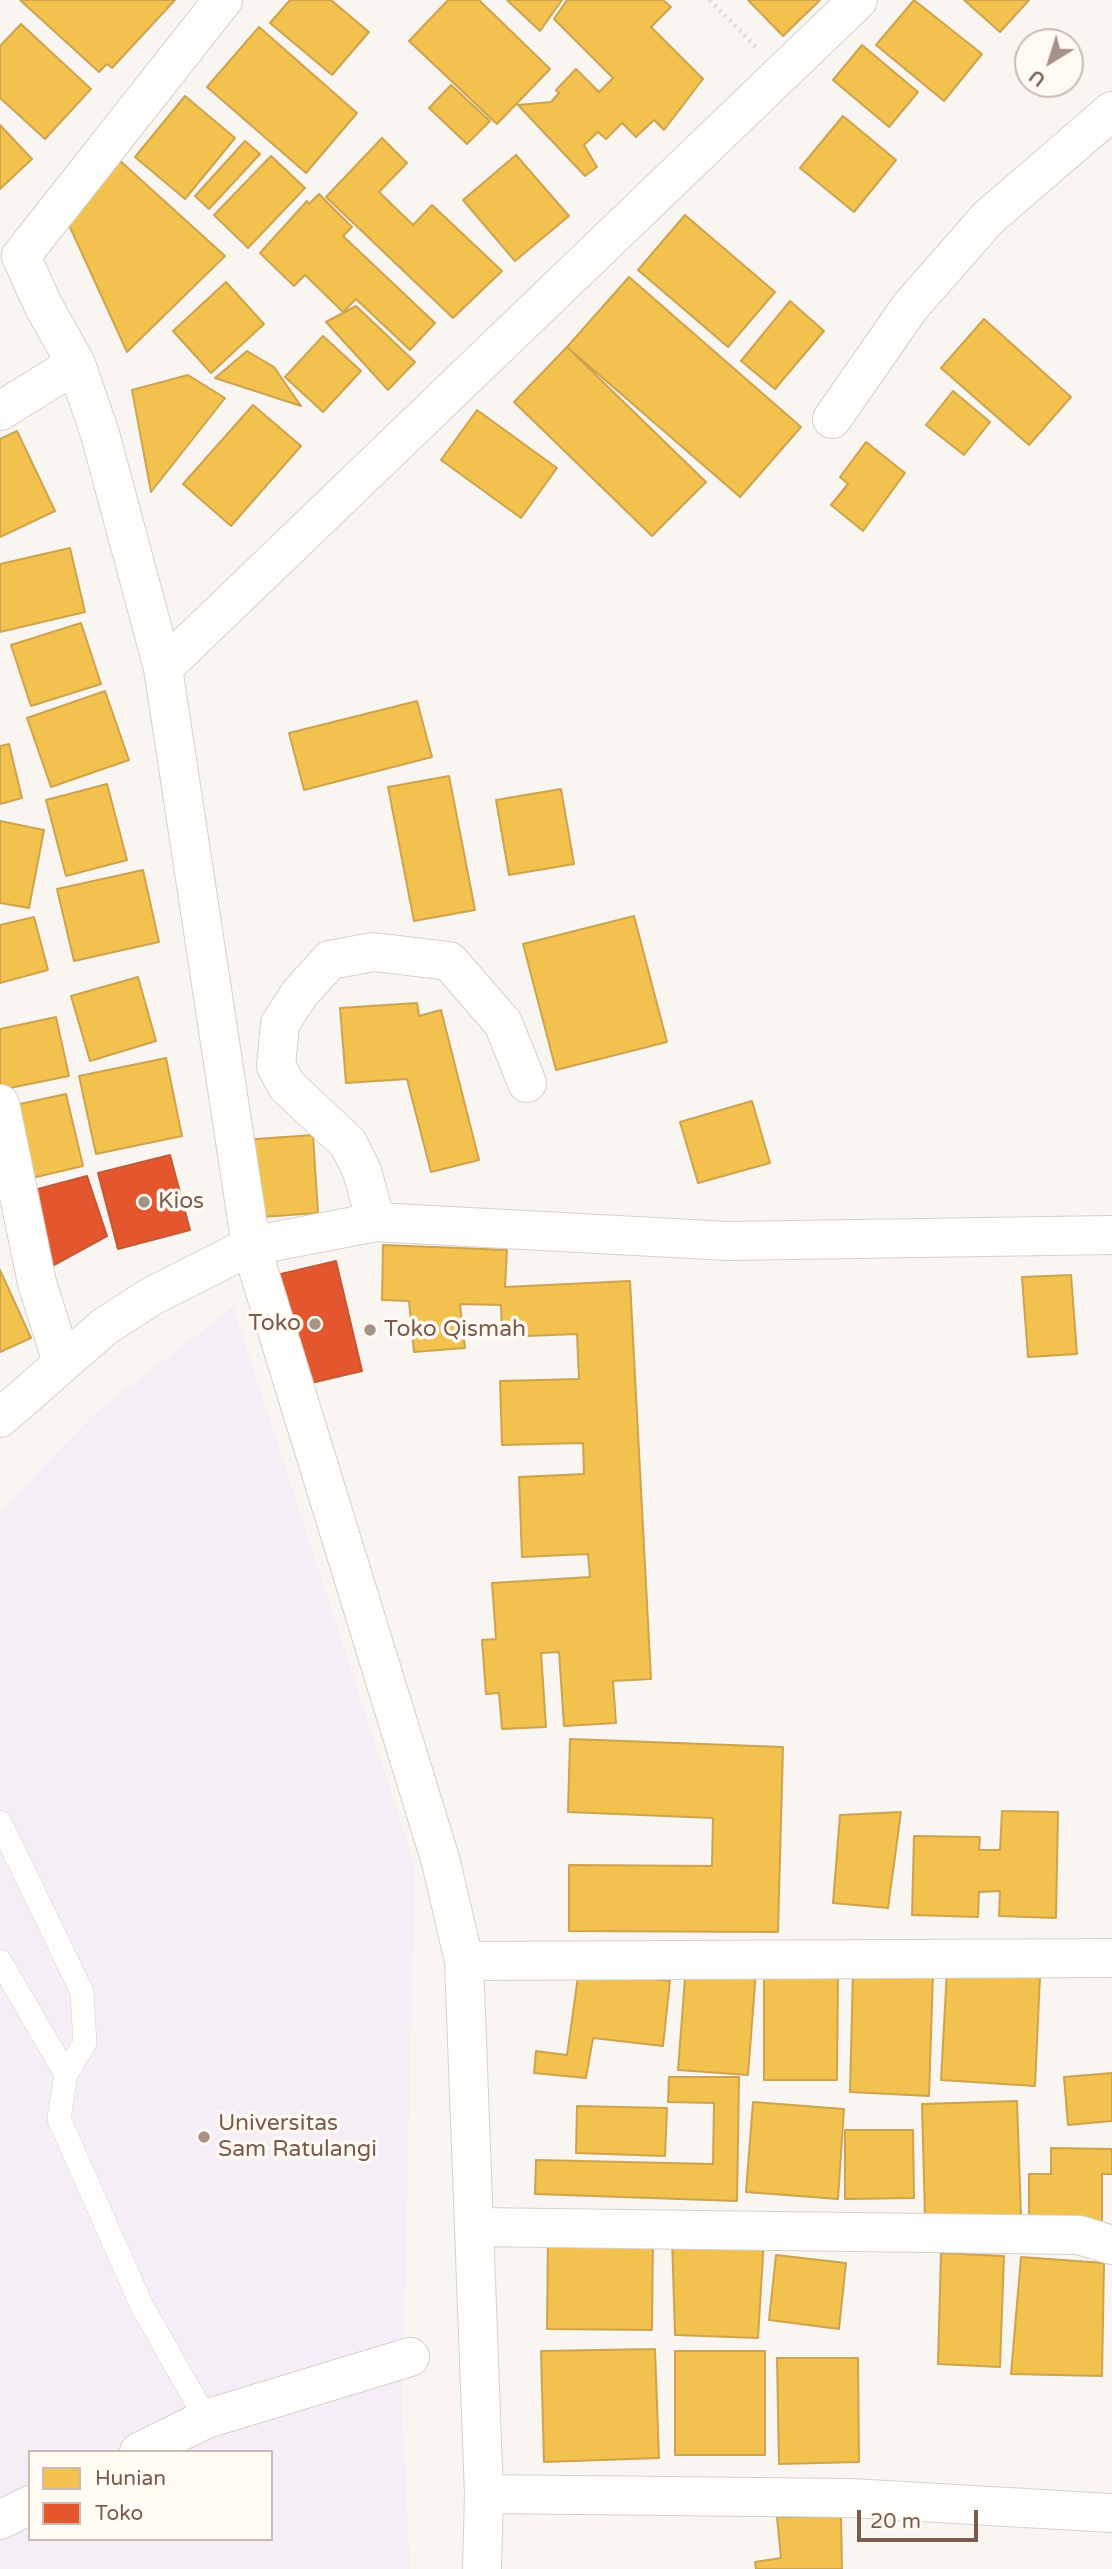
<!DOCTYPE html>
<html>
<head>
<meta charset="utf-8">
<style>
  body { margin:0 }
  #map { position:relative; width:1112px; height:2569px; overflow:hidden; background:#f9f5f0; font-family:"Varela Round",sans-serif }
  canvas { display:block }
  .legend { position:absolute; left:28px; top:2450px; width:245px; height:91px; box-sizing:border-box; background:#fffaf3; border:2px solid #cabbb1; margin:0; padding:9px 12px; list-style:none; font-size:21px; color:#7a5c4d }
  .legend li { display:flex; align-items:center; gap:14px; height:35px }
  .legend b { width:35px; border:2px solid #cabbb1 }
  .north { position:absolute; left:1014px; top:28px; width:70px; height:70px; box-sizing:border-box; background:#fffaf3; border:2px solid #cabbb1; border-radius:50%; rotate:218deg; font-size:19px; font-weight:700; line-height:28px; text-align:center; color:#7a5c4d }
  .north::after { content:''; display:block; margin:auto; width:24px; height:32px; background:#a69286; clip-path:polygon(50% 0,100% 100%,50% 72%,0 100%) }
  .scale { position:absolute; left:857px; top:2510px; width:121px; height:32px; box-sizing:border-box; border:4px solid #7a5c4d; border-top:0; padding-left:9px; font-size:21px; line-height:24px; white-space:nowrap; color:#7a5c4d; -webkit-text-stroke:5px #fffaf3; paint-order:stroke }
</style>
</head>
<body>
<div id="map">
<canvas width="1112" height="2569"></canvas>
<ul class="legend">
<li><b style="height:19px;background:#f2c14e"></b>Hunian</li>
<li><b style="height:19px;background:#e4572e"></b>Toko</li>
</ul>
<div class="north">U</div>
<div class="scale">20 m</div>
</div>
<script>
const ctx = document.querySelector('canvas').getContext('2d');
ctx.lineJoin = 'round';
function paint(path, color) { ctx.fillStyle = color; ctx.fill(path, 'evenodd'); }
const toPath = rows => new Path2D(rows.map(r => 'M' + r).join(''));
function stroke(path, color, width, dash) { ctx.strokeStyle = color; ctx.lineWidth = width; ctx.lineCap = dash ? 'butt' : 'round'; ctx.setLineDash(dash || []); ctx.stroke(path); }
function label(font, color, halo, rows, align = 'center') {
  ctx.font = font + ' "Varela Round",sans-serif'; ctx.lineWidth = 7; ctx.setLineDash([]); ctx.textBaseline = 'middle'; ctx.strokeStyle = halo; ctx.fillStyle = color; for (const [text, x, y, turn = 0] of rows) {
    ctx.save(); ctx.translate(x, y); ctx.rotate((+turn || 0) * Math.PI / 180); ctx.textAlign = isNaN(turn) ? turn : align; if (halo) ctx.strokeText(text, 0, 0); ctx.fillText(text, 0, 0); ctx.restore();
  }
}
paint(toPath([
  [233,1307,415,1866,402,2407,410,2569,0,2569,0,1513,93,1415],
  [30,2452,271,2452,271,2539,30,2539]
]), '#f6eef6');
const homes = toPath([
  [20,0,175,0,112,68,107,64,99,72,20,0],
  [290,0,331,0,369,32,332,75,270,23,290,0],
  [448,0,479,0,550,69,497,124,409,41,448,0],
  [507,0,562,0,540,31,507,0],
  [567,0,663,0,671,7,651,27,703,79,664,130,654,120,636,137,622,123,606,139,598,132,584,145,597,167,585,176,518,105,551,102,559,93,556,90,576,69,599,92,613,78,554,19,567,0],
  [748,0,820,0,783,36,748,0],
  [914,0,982,54,944,101,876,45,914,0],
  [964,0,1029,0,1000,32,964,0],
  [21,24,91,89,45,139,0,98,0,46,21,24],
  [259,27,357,113,306,173,207,87,259,27],
  [862,45,918,92,889,127,833,80,862,45],
  [451,85,490,121,467,144,429,108,451,85],
  [185,96,235,138,185,199,135,157,185,96],
  [843,116,896,160,854,212,800,168,843,116],
  [0,125,32,159,0,189,0,125],
  [382,138,407,163,379,192,413,225,432,205,502,271,453,318,326,197,382,138],
  [245,141,260,154,209,209,195,196,245,141],
  [516,155,569,216,515,261,463,200,516,155],
  [271,156,305,188,248,248,214,215,271,156],
  [118,159,225,256,127,352,64,214,118,159],
  [319,194,352,227,343,236,435,323,410,350,356,299,343,312,305,275,294,286,260,253,307,201,309,204,319,194],
  [685,215,775,292,728,347,638,270,685,215],
  [629,277,801,427,740,497,567,347,629,277],
  [226,282,264,324,211,373,173,331,226,282],
  [790,301,824,331,775,389,741,361,790,301],
  [356,306,415,362,388,390,326,322,356,306],
  [984,319,1071,397,1029,445,941,368,984,319],
  [323,336,361,371,323,412,285,377,323,336],
  [567,347,706,482,652,536,514,402,567,347],
  [247,351,274,367,301,406,215,378,247,351],
  [188,375,225,398,151,492,132,390,188,375],
  [953,391,990,422,964,455,926,425,953,391],
  [253,405,301,446,231,526,183,484,253,405],
  [477,410,557,468,521,518,441,460,477,410],
  [17,431,55,511,0,537,0,439,17,431],
  [866,442,905,473,863,531,831,505,848,484,840,477,866,442],
  [70,548,85,612,0,632,0,564,70,548],
  [81,623,101,684,31,706,11,645,81,623],
  [105,691,129,760,51,787,27,718,105,691],
  [417,701,432,757,304,790,289,733,417,701],
  [9,744,22,798,0,804,0,746,9,744],
  [449,776,475,910,414,921,388,787,449,776],
  [107,784,127,860,66,876,46,800,107,784],
  [561,789,574,864,509,875,496,800,561,789],
  [0,821,44,830,29,908,0,903,0,821],
  [143,870,159,942,74,961,57,889,143,870],
  [634,916,667,1042,556,1070,523,944,634,916],
  [34,917,48,970,0,983,0,925,34,917],
  [138,977,156,1041,90,1061,71,996,138,977],
  [417,1003,419,1016,441,1010,479,1160,431,1172,407,1079,346,1083,340,1008,417,1003],
  [56,1017,69,1076,0,1090,0,1029,56,1017],
  [166,1058,182,1136,96,1154,79,1076,166,1058],
  [66,1094,83,1166,19,1181,1,1108,66,1094],
  [752,1101,770,1163,698,1183,680,1122,752,1101],
  [313,1135,318,1213,248,1218,242,1140,313,1135],
  [383,1245,507,1250,505,1287,630,1281,651,1679,613,1681,616,1723,564,1726,559,1652,541,1653,546,1727,502,1729,499,1693,486,1694,482,1640,496,1639,492,1583,590,1577,588,1554,522,1557,519,1477,584,1474,583,1443,502,1445,500,1381,579,1379,577,1334,502,1337,501,1305,460,1304,465,1348,414,1352,409,1301,382,1300,383,1245],
  [0,1270,31,1338,0,1352,0,1270],
  [1071,1275,1077,1354,1028,1357,1022,1277,1071,1275],
  [570,1739,783,1747,778,1932,569,1931,569,1865,712,1866,713,1818,568,1812,570,1739],
  [1002,1811,1058,1812,1056,1918,999,1916,1000,1891,979,1892,978,1917,912,1915,914,1836,980,1837,979,1850,1000,1850,1002,1811],
  [901,1812,888,1908,833,1903,840,1815,901,1812],
  [686,1965,756,1971,748,2075,678,2070,686,1965],
  [764,1969,838,1970,837,2080,764,2080,764,1969],
  [579,1970,670,1981,663,2046,593,2038,586,2078,534,2073,536,2051,567,2055,579,1970],
  [853,1970,933,1974,929,2096,850,2092,853,1970],
  [947,1970,1040,1976,1035,2086,941,2080,947,1970],
  [1112,2073,1112,2121,1068,2125,1064,2077,1112,2073],
  [669,2077,739,2077,737,2201,535,2194,536,2160,713,2164,714,2103,668,2102,669,2077],
  [1017,2101,1021,2216,925,2219,922,2104,1017,2101],
  [753,2102,844,2109,838,2199,746,2192,753,2102],
  [577,2106,667,2108,665,2156,576,2153,577,2106],
  [845,2130,913,2130,914,2198,845,2199,845,2130],
  [1051,2148,1112,2149,1112,2174,1102,2174,1102,2227,1029,2227,1029,2174,1051,2174,1051,2148],
  [548,2234,653,2234,652,2330,547,2329,548,2234],
  [672,2237,764,2239,758,2338,675,2335,672,2237],
  [941,2253,1004,2256,1000,2367,938,2364,941,2253],
  [776,2255,846,2263,839,2329,769,2320,776,2255],
  [1021,2257,1104,2263,1102,2376,1011,2374,1021,2257],
  [655,2349,659,2458,544,2462,541,2351,655,2349],
  [675,2351,765,2351,765,2455,675,2455,675,2351],
  [777,2358,858,2358,859,2462,779,2464,777,2358],
  [777,2517,841,2517,842,2569,756,2569,755,2562,781,2558,777,2517]
]);
paint(homes, '#f2c14e');
stroke(homes, '#cea34e', 2);
const shops = toPath([
  [170,1155,190,1230,118,1249,98,1173,170,1155],
  [87,1176,107,1236,43,1271,19,1194,87,1176],
  [336,1261,362,1371,294,1387,268,1277,336,1261]
]);
paint(shops, '#e4572e');
stroke(shops, '#c45837', 2);
const service = toPath([
  [0,1822,82,1992,85,2043,66,2074,59,2119,141,2304,206,2419],
  [0,1961,66,2074]
]);
const minor = toPath([
  [223,0,21,256,43,305,76,364,100,434,163,668,251,1246,441,1862,464,1961,484,2494,482,2569],
  [0,411,76,364],
  [832,419,910,307,988,218,1112,111],
  [163,668,858,0],
  [0,1104,37,1283,62,1362],
  [376,1222,362,1171,348,1143,287,1086,276,1066,280,1024,300,993,330,960,373,952,449,961,503,1023,527,1083],
  [0,1418,104,1327,152,1296,251,1246,376,1222,728,1241,1112,1235],
  [464,1961,1112,1958],
  [476,2227,1079,2235,1112,2245],
  [139,2452,206,2419,410,2357],
  [484,2494,851,2498,1112,2513],
  [0,2520,30,2505]
]);
stroke(service, '#d7d1cb', 24);
stroke(minor, '#d7d1cb', 40);
stroke(toPath([
  [710,0,756,47]
]), '#dcd5d0', 4.5, [2, 5]);
stroke(service, '#fefefd', 23);
stroke(minor, '#fefefd', 38);
for (const [x, y, r, color] of [
  [144,1202,7,"#a69286"],
  [315,1324,7,"#a69286"],
  [370,1330,7,"#a69286"],
  [204,2137,7,"#a69286"]
]) { const dot = new Path2D(); dot.arc(x, y, r, 0, 2 * Math.PI); ctx.fillStyle = color; ctx.fill(dot); stroke(dot, '#fffaf3', 2.5); }
label('23px', '#7a5c4d', '#fffaf3', [
  ["Kios",158,1202],
  ["Toko",301,1324,"right"],
  ["Toko Qismah",384,1330],
  ["Universitas",218,2124],
  ["Sam Ratulangi",218,2150]
], 'left');
</script>
</body>
</html>
